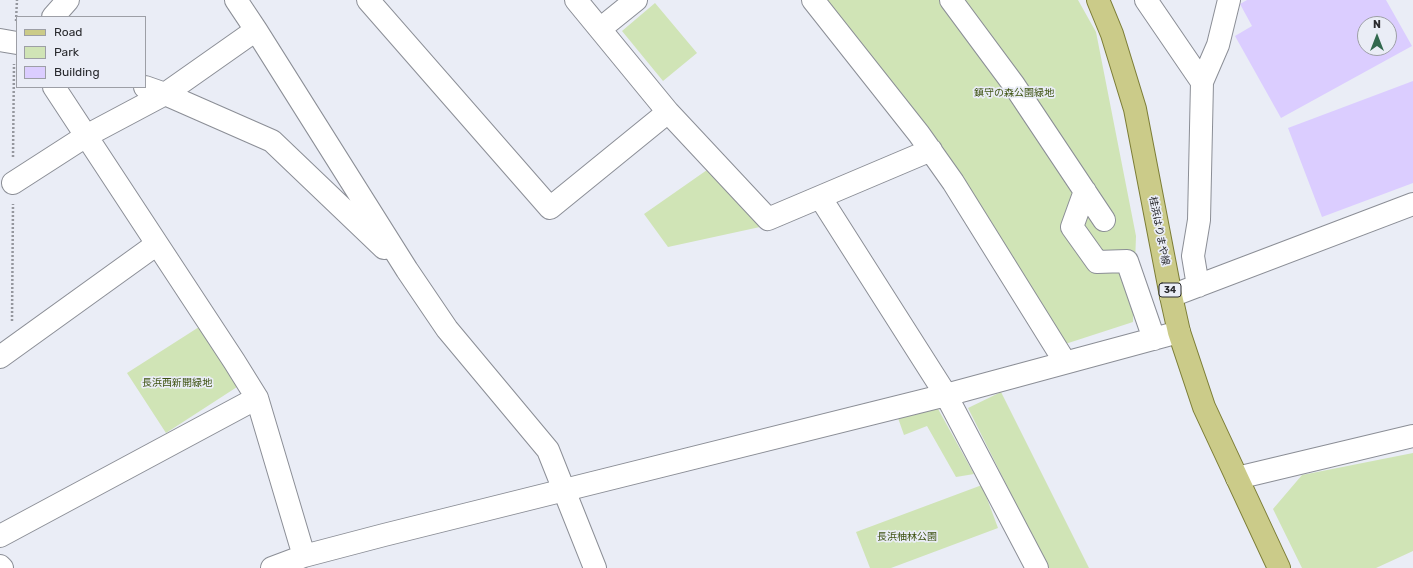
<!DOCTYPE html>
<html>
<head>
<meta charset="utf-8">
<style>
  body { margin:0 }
  #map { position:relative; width:1413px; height:568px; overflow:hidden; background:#eaedf6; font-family:Rubik,sans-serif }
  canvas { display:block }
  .legend { position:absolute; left:16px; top:16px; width:130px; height:72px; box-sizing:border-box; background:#eaedf6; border:1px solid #9d9fa6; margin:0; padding:5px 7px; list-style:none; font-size:12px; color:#292a2e }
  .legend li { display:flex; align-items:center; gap:8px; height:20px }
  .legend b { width:20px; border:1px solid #9d9fa6 }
  .north { position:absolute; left:1357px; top:16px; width:40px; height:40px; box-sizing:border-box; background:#eaedf6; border:1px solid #9d9fa6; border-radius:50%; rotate:0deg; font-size:11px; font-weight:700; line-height:16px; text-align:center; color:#292a2e }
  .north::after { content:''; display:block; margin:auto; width:14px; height:18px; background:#33694f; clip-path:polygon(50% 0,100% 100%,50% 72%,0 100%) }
</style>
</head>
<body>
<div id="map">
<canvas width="1413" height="568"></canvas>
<ul class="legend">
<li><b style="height:5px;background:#cbcb89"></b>Road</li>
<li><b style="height:11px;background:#d0e4b6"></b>Park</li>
<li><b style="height:11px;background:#dbcdff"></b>Building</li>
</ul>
<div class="north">N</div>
</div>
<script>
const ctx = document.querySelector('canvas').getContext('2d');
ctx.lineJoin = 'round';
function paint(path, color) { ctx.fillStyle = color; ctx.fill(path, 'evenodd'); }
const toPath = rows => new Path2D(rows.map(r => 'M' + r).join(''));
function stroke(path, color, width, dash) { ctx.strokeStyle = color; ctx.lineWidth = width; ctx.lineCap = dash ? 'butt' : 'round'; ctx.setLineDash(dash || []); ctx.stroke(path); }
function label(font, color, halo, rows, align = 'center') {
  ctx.font = font + ' Rubik,"Noto Sans JP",sans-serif'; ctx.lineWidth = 3.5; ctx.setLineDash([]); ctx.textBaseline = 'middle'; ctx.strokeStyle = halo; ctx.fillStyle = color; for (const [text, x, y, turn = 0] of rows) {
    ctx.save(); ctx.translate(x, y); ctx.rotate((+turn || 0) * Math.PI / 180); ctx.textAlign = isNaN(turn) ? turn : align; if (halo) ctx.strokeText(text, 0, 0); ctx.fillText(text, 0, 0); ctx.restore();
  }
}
paint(toPath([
  [822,0,1078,0,1096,32,1136,236,1133,322,1056,347],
  [655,3,697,53,663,81,622,31],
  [707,170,760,227,668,247,644,214],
  [199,327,237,387,166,433,127,373],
  [1001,392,1089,568,1048,568,968,408],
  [937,407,974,474,956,477,927,426,904,435,898,418],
  [1413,453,1413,551,1376,568,1302,568,1273,509,1302,475],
  [982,485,998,528,891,568,870,568,856,532]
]), '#d0e4b6');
paint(toPath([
  [1247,0,1386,0,1412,46,1281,118,1235,36,1252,26,1240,4],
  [1365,24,1389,24,1389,48,1365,48],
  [1413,81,1413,183,1322,217,1288,128]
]), '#dbcdff');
const minor = toPath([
  [236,0,256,30,407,270,447,329,548,450,595,568],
  [368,0,550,208,668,112,576,0],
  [813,0,919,134,953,182,1065,362],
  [951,0,1014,85,1104,220],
  [1146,0,1202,82],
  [53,17,68,0],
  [600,29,636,0],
  [0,40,17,43],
  [54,87,234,361,257,398,304,556],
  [145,87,165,94,272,141,384,248],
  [668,112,768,219,931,150],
  [13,183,86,136,165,94,256,30],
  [1085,191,1072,227,1097,262,1127,261,1154,339],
  [820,197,946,395,1037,568],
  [1198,286,1193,256,1199,220,1202,82,1218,45,1229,0],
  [1171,296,1413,204],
  [0,357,157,244],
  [1237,478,1413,436],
  [0,536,257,398],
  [0,566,2,568],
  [272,568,304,556,384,535,946,395,1179,332]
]);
const major = toPath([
  [1098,0,1112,34,1135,109,1171,296,1179,332,1204,407,1279,568]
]);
stroke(minor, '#8b8e96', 24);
stroke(major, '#7c7d36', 24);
stroke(toPath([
  [16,21,17,0],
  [13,157,14,64],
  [12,321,13,204]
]), '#95979e', 2.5, [2, 2]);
stroke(minor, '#fff', 22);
stroke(major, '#cbcb89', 22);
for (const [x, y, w] of [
  [1170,290,22]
]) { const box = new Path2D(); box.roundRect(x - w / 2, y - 7, w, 14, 3); ctx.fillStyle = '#eaedf6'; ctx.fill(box); stroke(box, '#292a2e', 1); }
label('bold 9px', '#292a2e', null, [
  ["34",1170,290]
]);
label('10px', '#3d5210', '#eaedf6', [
  ["鎮守の森公園緑地",1014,93],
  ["長浜西新開緑地",177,383],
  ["長浜柚林公園",907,537]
]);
label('10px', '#292a2e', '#eaedf6', [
  ["桂浜はりまや線",1159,231,79]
]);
</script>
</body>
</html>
